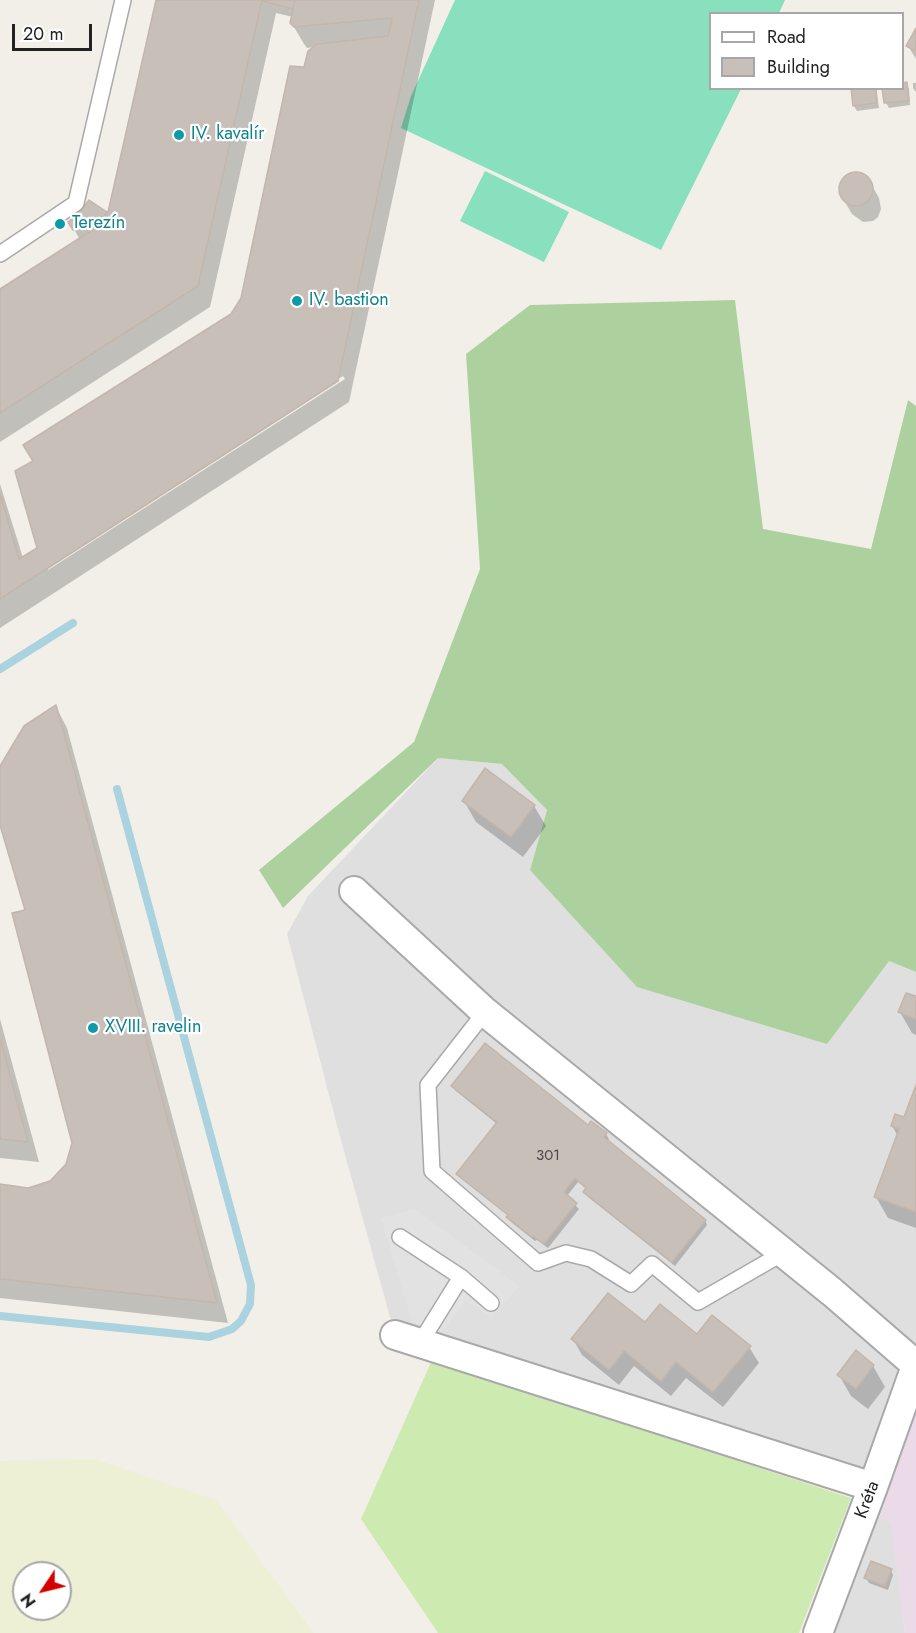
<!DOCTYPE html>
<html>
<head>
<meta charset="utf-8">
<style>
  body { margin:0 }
  #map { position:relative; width:916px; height:1633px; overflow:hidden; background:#f2efe9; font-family:Jost,sans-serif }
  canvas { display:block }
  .legend { position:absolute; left:709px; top:12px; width:195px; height:78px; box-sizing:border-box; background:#fff; border:2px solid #a7a7a7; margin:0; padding:8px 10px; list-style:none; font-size:18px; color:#222 }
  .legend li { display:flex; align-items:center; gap:12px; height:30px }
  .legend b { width:30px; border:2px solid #a7a7a7 }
  .north { position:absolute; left:12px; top:1561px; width:60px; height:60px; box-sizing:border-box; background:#fff; border:2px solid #a7a7a7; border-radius:50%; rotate:235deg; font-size:16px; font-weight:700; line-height:24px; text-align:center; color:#222 }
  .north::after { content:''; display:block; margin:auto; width:21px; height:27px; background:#d40000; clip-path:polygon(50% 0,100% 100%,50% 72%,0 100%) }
  .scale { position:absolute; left:12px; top:24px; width:80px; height:27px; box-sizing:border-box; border:3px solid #222; border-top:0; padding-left:8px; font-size:18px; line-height:21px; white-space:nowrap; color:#222; -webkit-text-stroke:4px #fff; paint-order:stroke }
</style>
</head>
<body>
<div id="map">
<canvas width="916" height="1633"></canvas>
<ul class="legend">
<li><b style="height:8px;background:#fff"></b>Road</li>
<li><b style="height:16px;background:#c7bfb8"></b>Building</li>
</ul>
<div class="north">N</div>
<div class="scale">20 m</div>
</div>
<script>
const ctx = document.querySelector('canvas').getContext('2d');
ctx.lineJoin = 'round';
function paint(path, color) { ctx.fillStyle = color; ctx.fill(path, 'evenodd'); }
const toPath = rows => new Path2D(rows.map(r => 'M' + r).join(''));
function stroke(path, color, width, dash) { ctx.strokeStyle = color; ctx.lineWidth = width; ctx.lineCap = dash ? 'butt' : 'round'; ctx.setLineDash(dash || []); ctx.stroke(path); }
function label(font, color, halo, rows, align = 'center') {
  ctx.font = font + ' Jost,sans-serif'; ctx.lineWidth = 4.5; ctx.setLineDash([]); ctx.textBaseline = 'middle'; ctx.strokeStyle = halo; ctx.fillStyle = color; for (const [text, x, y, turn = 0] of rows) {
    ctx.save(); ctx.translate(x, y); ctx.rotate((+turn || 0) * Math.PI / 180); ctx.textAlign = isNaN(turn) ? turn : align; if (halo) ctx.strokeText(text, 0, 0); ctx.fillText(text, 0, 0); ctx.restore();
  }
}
paint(toPath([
  [438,758,503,764,547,810,530,870,889,961,916,972,916,1391,876,1515,893,1523,905,1633,823,1633,856,1497,395,1335,339,1133,287,934,308,896]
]), '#e0dfdf');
paint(toPath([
  [916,1406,916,1633,905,1633,891,1523,876,1516]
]), '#ebdbe8');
paint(toPath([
  [95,1459,216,1500,314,1633,0,1633,0,1461],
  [24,1573,60,1573,60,1609,24,1609]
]), '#eef0d5');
paint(toPath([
  [432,1360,851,1498,799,1633,438,1633,361,1519]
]), '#cdebb0');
paint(toPath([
  [735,300,763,529,871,549,908,400,916,406,916,972,889,961,827,1044,637,987,530,870,547,810,502,764,438,758,283,908,259,870,414,742,480,569,466,354,530,305]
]), '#add19e');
paint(toPath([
  [455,0,785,0,779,13,710,14,710,88,741,89,661,250,401,128,411,96],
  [485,171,569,212,544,262,460,221]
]), '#88e0be');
paint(toPath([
  [415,1209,520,1286,492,1317,466,1301,442,1332,412,1322,381,1218]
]), '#e2e2e2');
paint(toPath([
  [157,0,435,0,349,402,0,628,0,484,23,558,39,549,35,461,227,319,242,299,305,69,315,47,307,48,304,44,291,22,293,17,276,13,210,307,0,442,0,291,80,240,70,222,106,213,108,216],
  [343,376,345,379,48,570,48,567],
  [916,31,916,59,908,46],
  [913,83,916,83,916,92,913,88],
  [906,84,909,89,910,105,889,108,886,103],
  [876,88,879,108,857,111,854,106],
  [859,174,870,182,879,198,881,209,878,217,873,221,863,222,852,214,842,197,841,184,848,175],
  [56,707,67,728,228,1323,0,1298,0,1186,29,1189,51,1182,67,1165,73,1143,27,911,0,819,0,769],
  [464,801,534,806,546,826,523,857,476,822],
  [916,998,916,1035,912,1033,900,1012],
  [0,1019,39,1162,0,1158],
  [453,1086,588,1127,606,1134,609,1139,607,1142,705,1220,707,1225,675,1266,588,1197,585,1192,587,1189,578,1182,567,1196,579,1209,548,1248,537,1240,535,1241,511,1222,508,1218,515,1219,460,1175,460,1177,458,1174,497,1124,456,1091],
  [916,1090,916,1228,888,1218,876,1197,898,1136,892,1126,905,1119],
  [645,1325,749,1347,759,1363,723,1407,686,1378,671,1396,634,1366,619,1385,582,1355,573,1339],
  [873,1366,885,1387,868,1409,851,1396,839,1375],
  [891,1571,893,1575,888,1590,869,1583,866,1578]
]), '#0003');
stroke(toPath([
  [0,669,73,623],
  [0,1316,209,1337,232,1329,241,1321,250,1304,251,1285,117,789]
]), '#aad3df', 8);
const building = toPath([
  [156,0,262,0,198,286,0,413,0,289,97,227,108,212,156,0],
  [262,0,295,0,293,9,262,1,262,0],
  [295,0,419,0,338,381,0,599,0,493,19,559,37,548,15,471,33,461,23,445,231,314,241,298,290,66,304,67,308,51,317,44,388,36,392,18,294,27,290,23,295,0],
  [916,28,916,51,906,46,916,28],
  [907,82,909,101,884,103,882,88,902,88,902,83,907,82],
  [851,88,876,88,877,103,853,106,851,88],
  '839 189a17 17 0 1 1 34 0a17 17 0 1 1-34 0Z',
  [89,200,107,212,99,224,90,231,84,222,73,230,68,222,78,214,89,200],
  [56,705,62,726,217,1303,0,1279,0,1184,28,1188,50,1181,66,1164,72,1143,12,913,25,910,0,825,0,766,24,726,56,705],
  [485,768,535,805,511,837,462,801,485,768],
  [906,993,916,996,916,1019,898,1012,906,993],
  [0,1038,28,1142,0,1139,0,1038],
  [485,1043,588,1125,591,1121,607,1133,604,1137,706,1220,672,1262,583,1192,586,1188,575,1178,564,1192,577,1203,544,1244,533,1236,532,1237,506,1217,508,1215,456,1174,497,1122,451,1086,485,1043],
  [916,1085,916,1212,874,1197,899,1129,891,1126,895,1114,904,1117,916,1085],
  [608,1293,645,1322,660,1304,697,1334,712,1315,751,1346,713,1392,676,1362,661,1381,624,1351,609,1370,571,1339,608,1293],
  [856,1350,874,1365,856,1389,837,1375,856,1350],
  [871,1561,892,1569,885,1586,864,1578,871,1561]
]);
paint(building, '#c7bfb8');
stroke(building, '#c4b6ab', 1.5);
const service = toPath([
  [0,254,76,203,123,0],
  [485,1012,428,1085,432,1171,538,1263,566,1253,591,1259,631,1284,652,1264,698,1302,783,1253],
  [400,1237,461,1277,491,1303],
  [420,1343,461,1277]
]);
const minor = toPath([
  [354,891,485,1012,832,1292,916,1365],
  [395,1335,873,1487],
  [818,1633,873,1487,916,1366]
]);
stroke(service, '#a9a9a9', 18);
stroke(minor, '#a9a9a9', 32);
stroke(service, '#fff', 15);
stroke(minor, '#fff', 28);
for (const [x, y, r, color] of [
  [179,135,6,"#0f9aa8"],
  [60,224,6,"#0f9aa8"],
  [297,301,6,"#0f9aa8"],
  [93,1028,6,"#0f9aa8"]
]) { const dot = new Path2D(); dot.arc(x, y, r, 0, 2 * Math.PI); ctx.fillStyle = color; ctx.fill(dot); stroke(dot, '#fff', 2); }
label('15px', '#4b4948', null, [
  ["301",548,1156]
]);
label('18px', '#0d838f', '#fff', [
  ["IV. kavalír",191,135],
  ["Terezín",72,224],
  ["IV. bastion",309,301],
  ["XVIII. ravelin",105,1028]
], 'left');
label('18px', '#222', '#fff', [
  ["Kréta",868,1500,-69]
]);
</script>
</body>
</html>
